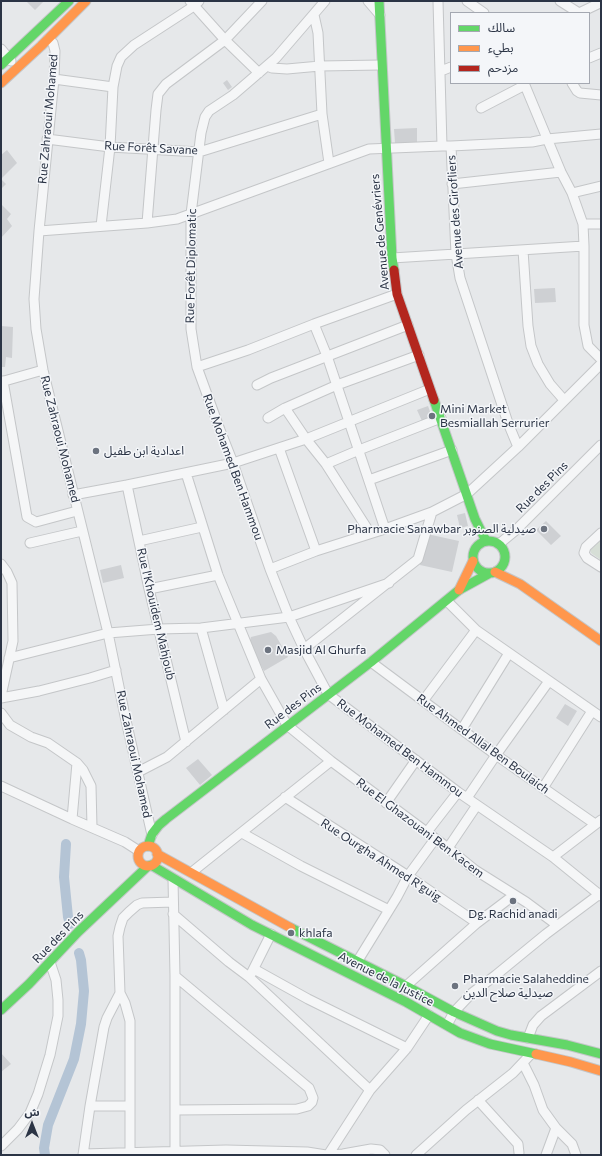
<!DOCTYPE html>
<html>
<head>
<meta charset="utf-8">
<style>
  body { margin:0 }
  #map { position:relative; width:602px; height:1156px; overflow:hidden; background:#e6e8ea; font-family:Commissioner,"Noto Sans Arabic",sans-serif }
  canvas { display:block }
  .frame { position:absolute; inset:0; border:2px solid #2b3445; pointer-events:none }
  .legend { position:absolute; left:450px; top:12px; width:140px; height:72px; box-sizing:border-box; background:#f4f6f9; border:1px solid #a4a8b1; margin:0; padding:5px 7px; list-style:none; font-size:12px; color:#2b3445 }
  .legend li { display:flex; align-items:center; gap:8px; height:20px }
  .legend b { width:20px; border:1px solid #a4a8b1 }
  .north { position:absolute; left:12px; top:1104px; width:40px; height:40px; -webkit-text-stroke:3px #f4f6f9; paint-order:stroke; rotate:0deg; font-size:11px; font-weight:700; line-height:16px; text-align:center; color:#2b3445 }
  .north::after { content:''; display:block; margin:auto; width:14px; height:18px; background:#2b3445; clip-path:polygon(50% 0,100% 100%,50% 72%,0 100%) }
</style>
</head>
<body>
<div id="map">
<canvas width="602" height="1156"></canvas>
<div class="frame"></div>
<ul class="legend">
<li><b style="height:5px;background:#63d668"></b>سالك</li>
<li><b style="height:5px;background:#ff974d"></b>بطيء</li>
<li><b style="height:5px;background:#b3261e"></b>مزدحم</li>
</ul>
<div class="north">ش</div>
</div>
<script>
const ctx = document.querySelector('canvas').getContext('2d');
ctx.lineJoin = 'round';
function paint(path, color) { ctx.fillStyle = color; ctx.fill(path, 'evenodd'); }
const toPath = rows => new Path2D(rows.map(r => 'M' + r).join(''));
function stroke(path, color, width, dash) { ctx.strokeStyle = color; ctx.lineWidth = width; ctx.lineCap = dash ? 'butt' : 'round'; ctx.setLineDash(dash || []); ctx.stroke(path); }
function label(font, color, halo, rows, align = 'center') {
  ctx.font = font + ' Commissioner,"Noto Sans Arabic",sans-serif'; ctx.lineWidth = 3; ctx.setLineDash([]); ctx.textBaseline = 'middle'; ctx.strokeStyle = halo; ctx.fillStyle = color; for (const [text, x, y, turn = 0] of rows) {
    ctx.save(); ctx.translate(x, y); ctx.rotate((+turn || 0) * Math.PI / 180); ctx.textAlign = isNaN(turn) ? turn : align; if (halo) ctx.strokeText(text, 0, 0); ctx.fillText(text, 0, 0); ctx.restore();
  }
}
paint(toPath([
  [601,539,601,560,591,553,590,550]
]), '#d6ded6');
stroke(toPath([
  [66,844,64,877,68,917,70,924],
  [45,1155,44,1148,48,1125,74,1059,81,1024,84,991,81,960,79,953]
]), '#b4c4d5', 10);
paint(toPath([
  [26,1,44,1,35,10],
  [227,80,232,87,228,90,223,83],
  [417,128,417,143,395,143,394,129],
  [7,150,17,163,1,179,6,184,1,189,1,155],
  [1,204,11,214,7,219,12,226,1,238],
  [555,288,556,302,535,303,534,289],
  [1,326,13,327,12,358,6,357,5,367,1,367],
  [428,406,432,417,422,421,417,410],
  [465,513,468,526,460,528,457,515],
  [546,521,561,536,551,545,536,530],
  [427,534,459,541,452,572,420,565],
  [121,565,124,578,103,583,100,570],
  [271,632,276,636,288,657,264,671,249,643,251,637],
  [565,704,577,711,568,726,556,718],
  [198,759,212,775,200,785,186,768],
  [1,1053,11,1064,1,1072]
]), '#ced0d3');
const street = toPath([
  [190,1,225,40,259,73],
  [325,1,276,58,233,95,209,111,205,117,201,133,191,214,191,329,197,367,220,430,233,463,270,569,289,617,304,649,328,694,458,792,553,857,601,896],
  [368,1,380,15],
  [438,1,442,146,451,146,456,254,460,278,508,423,518,447],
  [467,1,484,13],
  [560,1,579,13],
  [579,13,600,3],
  [314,15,318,33,322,114,329,163],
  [48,39,53,43,55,51,54,79,39,231,34,299,36,329,43,370,108,633,125,716,152,835],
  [1,49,11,61],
  [589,58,601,53],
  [267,66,272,68,287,69,320,66,381,65],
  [441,71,451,67],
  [54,79,113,87],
  [524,83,561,172,572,193,583,224,584,246,584,325,588,346,601,359],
  [572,83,577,91,580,93,601,95],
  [481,108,525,85],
  [47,139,110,147,199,152,322,114],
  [451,146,532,142,547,139,601,134],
  [452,184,561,172],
  [572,193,601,186],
  [147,223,156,110,158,94,166,84,225,40,262,1],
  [583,224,601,224],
  [101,226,110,147,113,87,117,66,121,57,134,45,194,6,199,1],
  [39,231,147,223,177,219,369,149,442,146],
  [523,250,528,326,531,346,538,364,550,384,564,400],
  [392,258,584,246],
  [314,324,327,356,385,529],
  [197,367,248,350,314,324,397,294],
  [3,381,27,517,36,522,77,511],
  [1,382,43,370],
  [257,385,271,378,408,325],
  [285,408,306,439,326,464,370,533],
  [268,418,285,408,337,385,419,355],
  [279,448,316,551],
  [326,464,359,450,441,418],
  [186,473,218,575,261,679,287,725,331,761,448,848,475,870,526,902,557,925],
  [369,480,452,450],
  [127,485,149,589,186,742],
  [73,495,127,485,233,463,306,439,430,389],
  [601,533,586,547,584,553,587,558,601,567],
  [139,541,202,527],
  [30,543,82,531],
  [499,544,516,530,601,445],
  [1,564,7,572,12,583,13,641,1,696],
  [270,569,316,551,385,529,432,512,467,494,518,447,601,364],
  [149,589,218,575],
  [447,601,476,630,601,717],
  [201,628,224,710],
  [304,649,418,559,432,512],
  [9,658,108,633,159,629,201,628,289,617,389,583],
  [371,662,496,755,595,824],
  [1,698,39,691,90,678,116,670],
  [423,701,476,630],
  [1,713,10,725,31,737,48,743,77,763,83,770,91,786,92,827],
  [462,729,509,653],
  [138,772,167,757,261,679],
  [1,786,72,819,125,842,139,851],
  [543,788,592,711],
  [285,797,408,876,477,923],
  [467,798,496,755,549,681],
  [386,803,416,760],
  [72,819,77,763],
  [427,832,458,792],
  [242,833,301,866,389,910],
  [448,848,477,805],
  [553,857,601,820],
  [192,872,331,761],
  [173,879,175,976,175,1155],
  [173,914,229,962,249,977,370,1090],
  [357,962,397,897,408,876,435,839],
  [254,969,308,999,407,1048],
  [251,974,271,934],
  [175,976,303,1083,309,1088,313,1098,312,1102,308,1106,297,1109,176,1110],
  [406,986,477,923,514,895],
  [447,1025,454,1012,472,993,496,975,546,934,601,893],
  [528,1038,533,1025,541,1016,601,971],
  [523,1063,534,1085,543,1110,556,1128,572,1144,576,1155],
  [478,1100,518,1144,519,1153],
  [90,1106,130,1106],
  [1,1146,18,1129,30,1113,38,1094,50,1055,58,1016,58,1000,56,980,50,962],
  [130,1153,130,1021,125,1003,120,993,118,936,120,927,123,918,129,912,137,905,142,903,173,902],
  [83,1154,226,1150,307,1152,326,1155],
  [83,1155,90,1106,104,1027,107,1018,120,993],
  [328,1155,370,1090,407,1048,429,1015],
  [332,1155,343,1154,371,1149,380,1150,385,1155],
  [416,1155,466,1110,513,1073,531,1054],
  [546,1155,556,1128]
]);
const fast = toPath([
  [379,1,392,258,394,270],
  [1,65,69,1],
  [434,400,475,519,486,541],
  '473 557a16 16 0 1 1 32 0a16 16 0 1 1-32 0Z',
  [148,846,152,834,159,825,166,819,371,662,459,590,490,573],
  [151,865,252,925,406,1002,460,1033,490,1044,536,1054],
  [291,928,406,986,454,1012,497,1031,511,1035,567,1045,601,1054],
  [1,1010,29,984,78,932,148,866]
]);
const slow = toPath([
  [1,83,41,46,86,1],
  [495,572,520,584,601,641],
  [459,590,473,561],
  '138 856a10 10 0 1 1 20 0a10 10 0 1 1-20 0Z',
  [157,854,291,928],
  [536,1054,571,1062,601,1071]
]);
const jam = toPath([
  [394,270,397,294,434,400]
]);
stroke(street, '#c4c6c8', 11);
stroke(fast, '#c4c6c8', 11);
stroke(slow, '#c4c6c8', 11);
stroke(jam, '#c4c6c8', 11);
stroke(street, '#f5f6f7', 9);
stroke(fast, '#63d668', 9);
stroke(slow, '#ff974d', 9);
stroke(jam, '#b3261e', 9);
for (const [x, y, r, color] of [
  [432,416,4,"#6c737f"],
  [96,451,4,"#6c737f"],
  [544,529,4,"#6c737f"],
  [268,650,4,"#6c737f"],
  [513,901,4,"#6c737f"],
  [291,933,4,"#6c737f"],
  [455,986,4,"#6c737f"]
]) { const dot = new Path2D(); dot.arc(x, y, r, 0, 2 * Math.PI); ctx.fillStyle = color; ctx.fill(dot); stroke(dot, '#f4f6f9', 1.5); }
label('12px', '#2b3445', '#f4f6f9', [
  ["Rue Zahraoui Mohamed",48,119,-85],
  ["Rue Forêt Savane",151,148,3],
  ["Avenue des Girofliers",455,212,-94],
  ["Avenue de Genévriers",380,232,-95],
  ["Rue Forêt Diplomatic",191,266,-89],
  ["Rue Zahraoui Mohamed",60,439,76],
  ["Rue Mohamed Ben Hammou",233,467,70],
  ["Rue des Pins",542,487,-45],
  ["Rue l'Khouidem Mahjoub",156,614,77],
  ["Rue des Pins",293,706,-37],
  ["Rue Ahmed Allal Ben Boulaich",483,744,36],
  ["Rue Mohamed Ben Hammou",400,748,37],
  ["Rue Zahraoui Mohamed",134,754,78],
  ["Rue El Ghazouani Ben Kacem",420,828,37],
  ["Rue Ourgha Ahmed R'guig",381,860,33],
  ["Rue des Pins",58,937,-46],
  ["Avenue de la Justice",386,979,27]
]);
label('12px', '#2b3445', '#f4f6f9', [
  ["Mini Market",440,409],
  ["Besmiallah Serrurier",440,423],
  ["اعدادية ابن طفيل",104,451],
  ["Pharmacie Sanawbar صيدلية الصنوبر",536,529,"right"],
  ["Masjid Al Ghurfa",276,650],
  ["Dg. Rachid anadi",513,914,"center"],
  ["khlafa",299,933],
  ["Pharmacie Salaheddine",463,979],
  ["صيدلية صلاح الدين",463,993]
], 'left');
</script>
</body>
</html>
